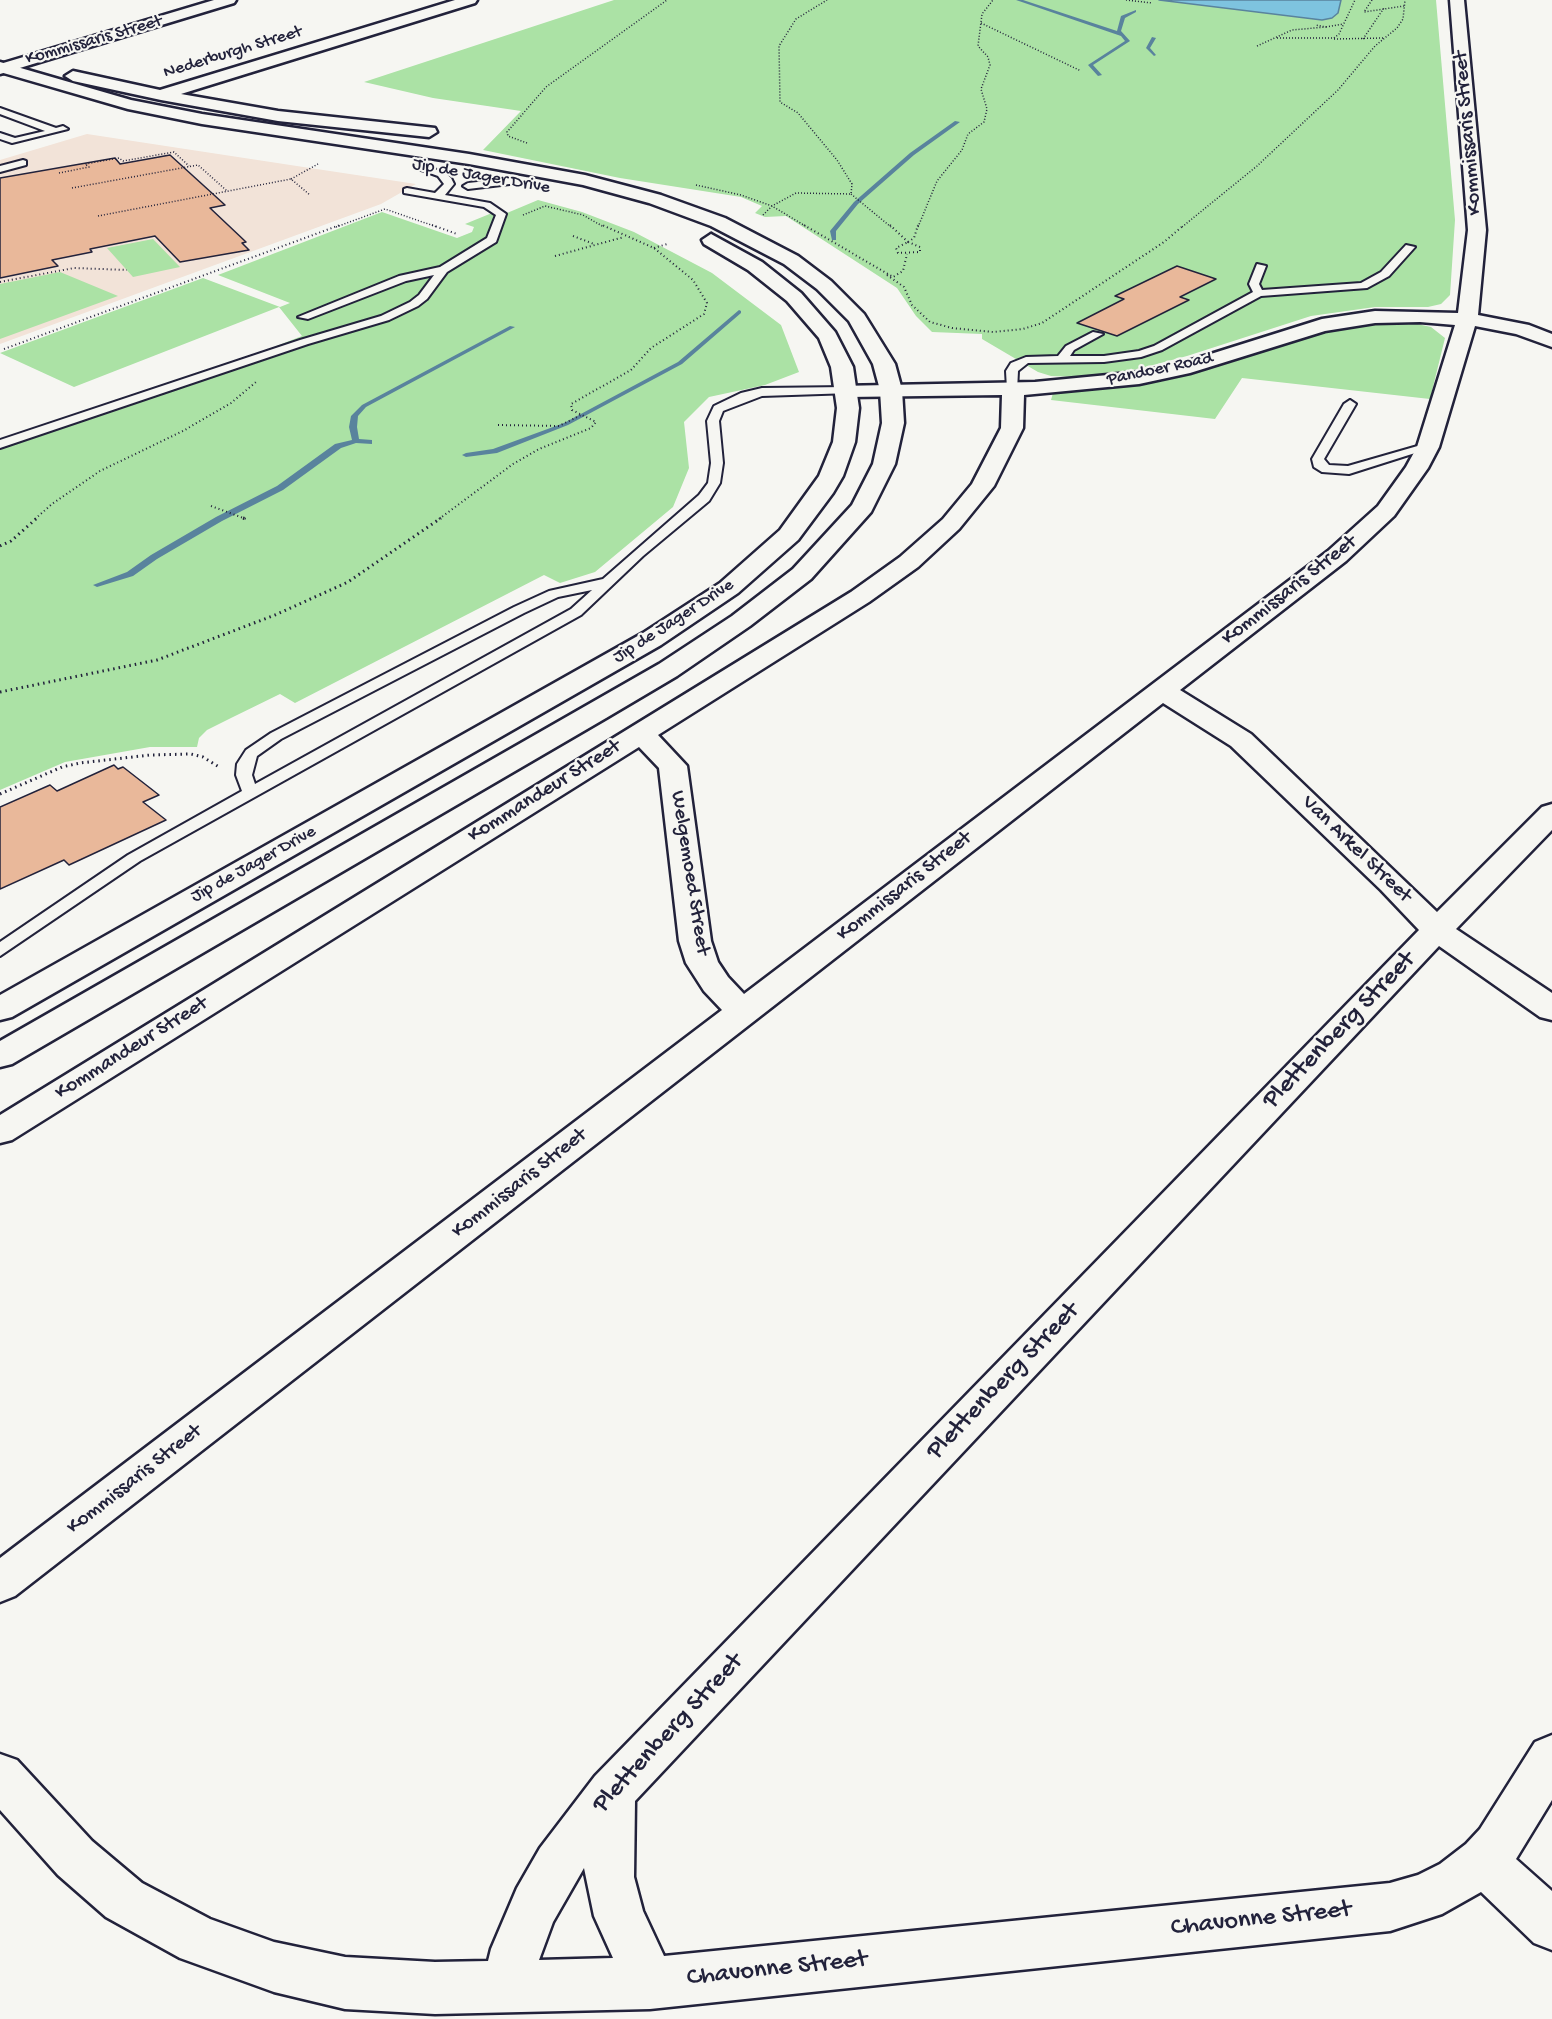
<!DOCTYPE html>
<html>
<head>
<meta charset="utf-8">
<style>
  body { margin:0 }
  canvas { display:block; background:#f6f6f2 }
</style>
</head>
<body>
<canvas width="1552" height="2019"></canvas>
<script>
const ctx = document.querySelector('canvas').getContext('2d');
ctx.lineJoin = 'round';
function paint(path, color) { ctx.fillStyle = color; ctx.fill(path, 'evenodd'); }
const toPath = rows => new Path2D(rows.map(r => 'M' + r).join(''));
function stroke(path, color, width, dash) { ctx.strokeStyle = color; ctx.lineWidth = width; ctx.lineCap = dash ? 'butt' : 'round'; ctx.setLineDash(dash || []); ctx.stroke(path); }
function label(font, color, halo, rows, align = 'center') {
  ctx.font = font + ' "Gochi Hand",sans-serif'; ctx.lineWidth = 4.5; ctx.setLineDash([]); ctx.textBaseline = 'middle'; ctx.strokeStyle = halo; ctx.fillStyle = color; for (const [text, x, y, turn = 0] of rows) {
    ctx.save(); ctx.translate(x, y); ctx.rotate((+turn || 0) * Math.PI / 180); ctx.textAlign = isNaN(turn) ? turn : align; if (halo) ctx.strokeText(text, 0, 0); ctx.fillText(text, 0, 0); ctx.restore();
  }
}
paint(toPath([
  [87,134,310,168,416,184,381,204,0,344,0,160]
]), '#f2e3d8');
paint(toPath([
  [614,0,1436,0,1455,220,1450,295,1441,304,1428,307,1375,307,1311,316,1187,356,1138,369,1077,377,1051,376,1038,372,982,339,982,334,932,332,916,316,897,288,786,216,765,217,755,213,762,206,741,197,620,178,483,150,521,111,433,98,364,82],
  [538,200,582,212,634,232,712,273,781,325,799,372,765,385,709,397,684,422,689,468,673,507,595,572,560,583,544,575,295,703,280,694,231,718,207,730,199,738,197,747,150,747,65,762,0,790,0,447,126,405,302,336,279,307,74,387,0,353,203,278,280,307,290,303,218,275,382,212,457,238,472,232,474,227,465,224,492,213,507,213],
  [153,239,180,267,133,277,107,248],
  [60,272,118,296,0,339,0,284],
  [1404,321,1431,327,1445,338,1430,399,1242,378,1215,419,1051,400,1053,393,1121,387,1198,371,1330,329,1362,323]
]), '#abe2a5');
const water = toPath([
  [1159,0,1341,0,1338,13,1332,18,1322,20,1159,0]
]);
paint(water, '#7ec3df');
stroke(water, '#59839d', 1.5);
paint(toPath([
  [1016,0,1023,0,1117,31,1121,16,1136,10,1136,12,1125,18,1121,31,1130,41,1093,65,1102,75,1098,76,1088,65,1125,41,1121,36,1016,0],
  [1152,37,1156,38,1150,48,1156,55,1154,56,1146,48,1152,37],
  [955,121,960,122,914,155,858,204,836,231,836,240,832,240,830,231,854,202,910,153,955,121],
  [739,310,741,311,741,313,682,364,568,425,497,453,466,457,462,455,466,453,493,449,564,423,678,362,739,310],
  [510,326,515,327,366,407,358,416,357,427,359,439,372,440,372,444,356,443,341,448,283,490,222,521,157,559,133,576,97,587,93,585,127,572,151,555,216,517,277,486,335,444,352,440,349,427,351,416,362,405,510,326]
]), '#59839d');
const building = toPath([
  [170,155,225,205,210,208,246,242,242,243,249,250,180,262,155,236,90,249,92,252,52,260,58,266,0,278,0,178,115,158,120,164,170,155],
  [1177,266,1216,279,1180,297,1189,300,1117,336,1077,323,1124,299,1115,296,1177,266],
  [114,765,118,769,123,767,159,795,143,802,166,820,69,865,64,860,0,889,0,807,50,785,57,791,114,765]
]);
paint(building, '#e9b89a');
stroke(building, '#22223b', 1.5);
const lane = toPath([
  [0,108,56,128,63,126,68,129,12,143,0,139,0,133,15,138,45,131,0,114,0,108],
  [23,160,26,161,26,165,0,172,0,166,23,160],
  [416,164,444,172,451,178,454,184,445,195,490,203,506,214,496,242,447,272,427,299,418,306,389,320,308,344,0,448,0,440,300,340,381,316,410,302,419,295,434,275,406,281,308,319,298,317,399,276,440,267,487,238,496,215,484,207,404,193,404,189,407,188,435,193,444,184,438,176,416,168,416,164],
  [515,178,520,181,518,183,468,189,463,186,468,183,515,178],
  [1406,245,1415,247,1389,276,1367,288,1261,296,1162,350,1141,357,1104,362,1028,363,1018,371,1017,391,1007,389,1006,371,1011,363,1026,357,1058,356,1066,346,1093,332,1103,334,1074,350,1070,356,1104,356,1139,351,1154,346,1253,292,1249,284,1257,264,1266,266,1259,284,1262,290,1361,283,1381,272,1406,245],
  [847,387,853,391,851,393,762,396,723,411,719,421,723,463,720,483,709,501,643,556,581,615,140,861,0,956,0,942,128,855,242,791,236,775,237,764,246,750,271,733,514,607,549,591,603,579,699,495,708,483,711,463,707,421,714,406,741,393,762,388,847,387],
  [592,590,571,609,255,784,252,775,257,756,281,739,524,613,558,597,592,590],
  [1350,400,1356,404,1324,459,1329,465,1348,466,1428,443,1434,447,1349,474,1322,472,1314,467,1312,459,1344,404,1350,400]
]);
const street = toPath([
  [214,0,236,0,234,3,0,74,0,64,214,0],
  [455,0,477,0,475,3,181,94,278,111,435,128,437,132,429,137,278,121,161,100,73,81,65,76,73,71,160,90,455,0],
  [1450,0,1464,0,1486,230,1478,315,1529,325,1552,334,1552,347,1516,334,1475,326,1439,447,1428,468,1394,516,1346,561,1180,690,1251,734,1437,912,1542,807,1552,804,1552,830,1456,929,1552,993,1552,1020,1540,1017,1439,946,635,1801,634,1877,643,1911,664,1956,1390,1883,1418,1875,1440,1864,1466,1844,1480,1829,1535,1742,1552,1735,1552,1800,1516,1859,1552,1891,1552,1950,1534,1943,1481,1892,1442,1914,1390,1931,650,2009,435,2014,345,2009,274,1992,180,1958,106,1917,58,1875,0,1810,0,1754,17,1760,92,1841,142,1883,210,1919,274,1942,345,1957,435,1962,488,1961,491,1949,517,1888,540,1848,595,1776,1419,930,1381,890,1231,746,1163,703,15,1596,0,1602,0,1558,722,1010,704,991,686,963,679,941,659,768,639,747,12,1140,0,1143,0,1115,851,592,900,557,943,519,972,484,1001,428,1002,395,847,397,839,396,836,391,839,386,1035,382,1139,372,1179,364,1322,319,1375,311,1458,313,1468,230,1450,0],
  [1420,322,1455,325,1417,447,1406,467,1378,506,1328,551,744,994,728,977,718,962,711,941,687,766,658,735,869,602,918,567,959,529,994,486,1023,428,1024,395,1139,384,1190,373,1325,331,1375,323,1420,322],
  [584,1868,594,1916,613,1958,539,1960,553,1922,584,1868]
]);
const secondary = toPath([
  [0,62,131,100,202,114,469,154,585,175,661,195,725,218,798,256,831,281,864,314,895,364,902,390,904,423,895,464,871,512,811,579,750,626,677,676,606,718,12,1064,0,1067,0,1041,659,664,732,616,793,569,852,505,873,464,882,423,880,390,873,364,849,321,817,289,784,264,711,226,649,203,583,185,469,164,202,124,128,109,0,72,0,62],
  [711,234,762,262,801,293,835,332,853,367,859,408,855,442,843,476,833,493,798,540,738,593,661,645,12,1017,0,1020,0,995,643,633,720,583,780,530,819,476,833,442,837,408,831,367,819,338,787,301,748,270,704,244,702,240,711,234]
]);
stroke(lane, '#22223b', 4);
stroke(street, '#22223b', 5);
stroke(secondary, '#22223b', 5);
stroke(toPath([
  [1126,0,1152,3],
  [1372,0,1364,12,1404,6],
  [981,23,1081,71],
  [1326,27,1343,24],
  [1277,38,1334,38,1339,34,1355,0],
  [1334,39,1383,38],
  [1363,39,1384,8],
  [1257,46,1292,30,1326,27,1315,25],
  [527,143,508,136,507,132,546,87,667,0],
  [59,173,89,167,85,164,119,158,123,161,174,152,189,166],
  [291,179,318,164],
  [696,185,741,195,772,206,807,227],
  [72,188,198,165,227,191],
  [851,194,891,227],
  [523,215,545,206,583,215,604,227],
  [763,215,772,206,796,193,851,194,852,184,837,160,798,113,780,102,779,46,796,19,827,0],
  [98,216,291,179,310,195],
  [336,227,385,209,437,227],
  [918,227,937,181,962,150,968,134,984,122,987,109,981,89,990,65,988,57,978,46,982,14,993,0],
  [1182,227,1257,166,1338,90,1375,46,1397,28,1403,19,1405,0]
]), '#22223b', 1.5, [1, 2]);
stroke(toPath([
  [432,225,457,234],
  [804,225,893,277,903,271,907,254],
  [890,225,908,242],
  [573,236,594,244],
  [908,242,920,247,920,252,898,253,896,248,908,242],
  [908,242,914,238,918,225],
  [654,248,667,244],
  [555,256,624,237],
  [887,275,904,287,912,305,930,322,952,328,993,332,1023,329,1042,323,1164,242,1184,225],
  [0,282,74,268,127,270],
  [4,349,340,225],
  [498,425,559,426,581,415],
  [211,506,246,519],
  [35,519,52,504,100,471,183,431,231,403,256,382],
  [439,519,513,464,539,449,591,428,596,422,572,410,571,404,631,370,651,348,704,314,707,303,693,280,654,248,602,225]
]), '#22223b', 2, [1, 3]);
stroke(toPath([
  [243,518,246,519],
  [0,546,11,541,37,518],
  [0,692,157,660,275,615,348,582,441,518],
  [0,794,62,767,80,763,150,755,191,754,203,757,219,767]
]), '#22223b', 3, [1.5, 4]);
paint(lane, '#f6f6f2');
paint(street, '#f6f6f2');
paint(secondary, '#f6f6f2');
label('18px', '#22223b', '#f6f6f2', [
  ["Kommissaris Street",94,41,-16],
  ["Nederburgh Street",233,53,-17],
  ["Jip de Jager Drive",481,177,10],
  ["Pandoer Road",1160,370,-12],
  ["Jip de Jager Drive",674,622,-33],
  ["Jip de Jager Drive",254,865,-29]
]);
label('21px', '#22223b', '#f6f6f2', [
  ["Kommissaris Street",1469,133,-95],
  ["Kommissaris Street",1290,591,-38],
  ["Kommandeur Street",545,792,-32],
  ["Van Arkel Street",1356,850,44],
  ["Welgemoed Street",689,873,81],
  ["Kommissaris Street",905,887,-38],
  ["Kommandeur Street",132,1049,-32],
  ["Kommissaris Street",520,1184,-38],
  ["Kommissaris Street",135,1480,-38]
]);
label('26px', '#22223b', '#f6f6f2', [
  ["Plettenberg Street",1340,1031,-46],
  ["Plettenberg Street",1004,1382,-46],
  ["Plettenberg Street",669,1734,-47],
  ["Chavonne Street",1261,1920,-6],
  ["Chavonne Street",777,1970,-6]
]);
</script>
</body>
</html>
